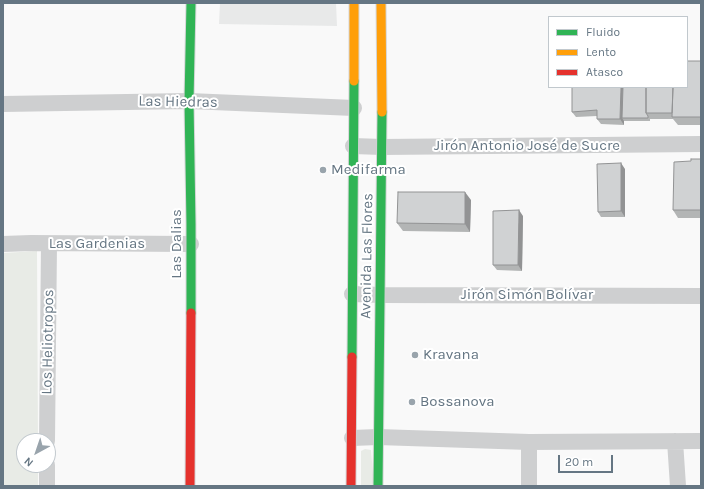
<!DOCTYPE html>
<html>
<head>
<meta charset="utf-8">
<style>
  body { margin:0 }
  #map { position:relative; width:704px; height:489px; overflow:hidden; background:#f9f9f9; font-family:Karla,sans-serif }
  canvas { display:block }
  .frame { position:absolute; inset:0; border:4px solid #657683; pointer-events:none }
  .legend { position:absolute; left:548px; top:16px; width:140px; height:72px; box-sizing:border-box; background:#fff; border:1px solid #c1c8cd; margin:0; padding:5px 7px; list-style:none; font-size:12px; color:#657683 }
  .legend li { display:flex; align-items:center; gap:8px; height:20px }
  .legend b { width:20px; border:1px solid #c1c8cd }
  .north { position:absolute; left:16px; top:433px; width:40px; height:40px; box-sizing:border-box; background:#fff; border:1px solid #c1c8cd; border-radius:50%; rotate:220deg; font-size:11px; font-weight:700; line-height:16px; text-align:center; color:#657683 }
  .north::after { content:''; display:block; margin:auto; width:14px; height:18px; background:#99a4ac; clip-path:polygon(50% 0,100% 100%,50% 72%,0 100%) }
  .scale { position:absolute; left:558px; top:455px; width:55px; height:18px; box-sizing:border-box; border:2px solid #657683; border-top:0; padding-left:5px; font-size:12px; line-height:14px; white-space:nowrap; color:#657683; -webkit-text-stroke:3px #fff; paint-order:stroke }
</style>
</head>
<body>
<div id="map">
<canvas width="704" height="489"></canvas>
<div class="frame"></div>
<ul class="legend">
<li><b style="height:5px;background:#30b455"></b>Fluido</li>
<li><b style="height:5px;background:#ff9f0a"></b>Lento</li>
<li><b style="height:5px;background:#e5322d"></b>Atasco</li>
</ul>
<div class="north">N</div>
<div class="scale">20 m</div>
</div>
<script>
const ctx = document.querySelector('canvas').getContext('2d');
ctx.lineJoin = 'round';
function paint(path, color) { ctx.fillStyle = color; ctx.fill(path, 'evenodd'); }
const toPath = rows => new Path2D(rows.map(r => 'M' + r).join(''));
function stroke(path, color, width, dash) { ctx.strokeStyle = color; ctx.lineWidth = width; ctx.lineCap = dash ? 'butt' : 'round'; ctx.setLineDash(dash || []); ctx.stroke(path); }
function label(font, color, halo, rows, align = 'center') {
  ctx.font = font + ' Karla,sans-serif'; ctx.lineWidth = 4; ctx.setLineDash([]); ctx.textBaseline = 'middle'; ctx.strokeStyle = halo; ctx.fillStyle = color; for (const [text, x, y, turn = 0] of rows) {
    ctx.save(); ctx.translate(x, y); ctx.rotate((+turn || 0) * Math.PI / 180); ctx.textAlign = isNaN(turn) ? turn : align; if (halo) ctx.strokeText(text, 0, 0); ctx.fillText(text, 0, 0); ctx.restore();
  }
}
paint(toPath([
  [220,3,336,3,337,26,219,24]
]), '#e8e9e9');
paint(toPath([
  [37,251,38,441,24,441,24,465,38,465,38,486,3,486,3,253],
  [365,449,371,450,374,486,361,486,361,451]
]), '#e8ebe6');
const fast = toPath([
  [191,313,191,224,189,101,191,3],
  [352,357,354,81],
  [378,486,382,112]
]);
const slow = toPath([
  [381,3,382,112],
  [354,81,354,3]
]);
const jam = toPath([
  [190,486,191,313],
  [351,486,352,357]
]);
stroke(fast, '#d5d6d7', 11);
stroke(slow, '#d5d6d7', 11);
stroke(jam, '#d5d6d7', 11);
stroke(toPath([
  [3,104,189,101,354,108],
  [353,146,382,147,701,144],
  [3,244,31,243,191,244],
  [352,294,381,295,701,296],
  [352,438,378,437,529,442,701,441],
  [47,441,49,244],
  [675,441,678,486],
  [529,442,529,486],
  [47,486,47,465]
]), '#cecfd0', 16);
stroke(fast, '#30b455', 9);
stroke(slow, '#ff9f0a', 9);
stroke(jam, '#e5322d', 9);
paint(toPath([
  [701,61,701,125,678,125,673,119,650,119,650,121,624,121,624,125,601,124,597,119,597,116,576,117,572,112],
  [701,159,701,218,678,218,673,210,691,161],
  [625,169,625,217,601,217,598,212],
  [471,200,470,232,403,231,397,223],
  [523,216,522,271,497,270,493,265]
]), '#b3b5b5');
paint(toPath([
  [621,87,625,87,622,118,624,121,624,125,620,119],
  [621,163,625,169,625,217,621,211],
  [465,192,471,200,470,232,465,224],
  [519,210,523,216,522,271,518,265]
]), '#929394');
const building = toPath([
  [687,61,701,61,701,117,672,117,673,87,687,87,687,61],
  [572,87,621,87,620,119,597,119,597,110,572,112,572,87],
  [623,87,646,87,646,113,648,116,648,118,622,118,623,87],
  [646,87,673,87,672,113,646,113,646,87],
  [691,159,701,159,701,210,673,210,674,162,691,161,691,159],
  [621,163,621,211,598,212,597,164,621,163],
  [398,192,465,192,465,224,397,223,398,192],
  [519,210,518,265,493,265,493,211,519,210]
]);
paint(building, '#d0d2d3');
stroke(building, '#929394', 1);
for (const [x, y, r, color] of [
  [323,170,4,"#99a4ac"],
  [415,355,4,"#99a4ac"],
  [412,402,4,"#99a4ac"]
]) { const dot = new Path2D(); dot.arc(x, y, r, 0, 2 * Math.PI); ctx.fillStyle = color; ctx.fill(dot); stroke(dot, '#fff', 1.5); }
label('15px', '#657683', '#fff', [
  ["Las Hiedras",178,102,1],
  ["Jirón Antonio José de Sucre",527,146],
  ["Las Gardenias",97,244],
  ["Las Dalias",177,244,-90],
  ["Avenida Las Flores",367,256,-89],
  ["Jirón Simón Bolívar",527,295],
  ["Los Heliotropos",48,342,-89]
]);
label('15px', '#657683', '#fff', [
  ["Medifarma",331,170],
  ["Kravana",423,355],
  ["Bossanova",420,402]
], 'left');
</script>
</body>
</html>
